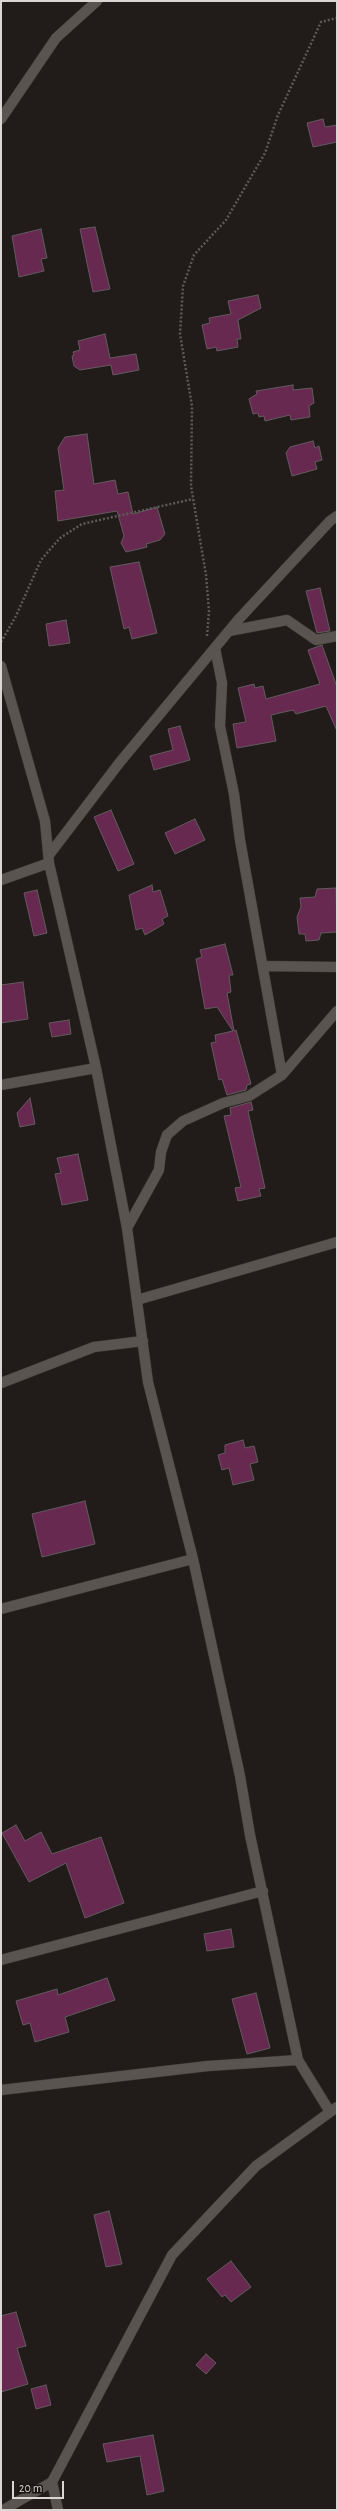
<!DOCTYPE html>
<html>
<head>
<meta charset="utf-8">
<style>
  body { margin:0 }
  #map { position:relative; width:338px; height:2511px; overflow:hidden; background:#211c19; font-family:"Alegreya Sans",sans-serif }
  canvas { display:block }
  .frame { position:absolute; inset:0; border:2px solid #dad6d4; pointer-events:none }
  .scale { position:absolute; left:12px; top:2481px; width:52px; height:18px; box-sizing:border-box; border:2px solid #dad6d4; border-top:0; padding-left:5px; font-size:12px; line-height:14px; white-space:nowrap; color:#dad6d4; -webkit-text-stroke:3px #181310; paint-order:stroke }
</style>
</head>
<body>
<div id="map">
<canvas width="338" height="2511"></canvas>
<div class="frame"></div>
<div class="scale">20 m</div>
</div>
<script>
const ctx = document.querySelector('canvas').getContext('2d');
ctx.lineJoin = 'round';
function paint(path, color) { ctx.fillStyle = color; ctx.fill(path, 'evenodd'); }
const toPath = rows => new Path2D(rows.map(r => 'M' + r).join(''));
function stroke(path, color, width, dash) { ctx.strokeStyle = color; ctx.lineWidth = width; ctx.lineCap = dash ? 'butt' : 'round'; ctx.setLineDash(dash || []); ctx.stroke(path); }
const building = toPath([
  [323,119,325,127,337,125,337,142,313,147,307,123,323,119],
  [95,227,110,289,93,292,80,229,95,227],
  [41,229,47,258,41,259,44,271,19,277,12,236,41,229],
  [258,295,261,308,238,320,241,339,237,339,238,347,217,351,216,347,207,349,202,325,210,323,209,318,231,314,228,301,258,295],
  [105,334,110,358,136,354,139,370,113,375,111,365,80,370,74,366,72,356,74,355,73,352,80,350,78,341,105,334],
  [293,385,293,390,312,388,314,403,309,406,310,417,291,420,290,415,265,421,264,416,259,417,258,413,253,414,249,399,257,394,256,391,293,385],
  [87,434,94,484,115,480,118,494,128,492,133,514,157,507,165,534,160,540,146,544,147,547,126,552,121,543,124,536,117,511,58,521,55,491,64,490,58,448,65,437,87,434],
  [313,441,315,448,319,446,322,460,315,462,317,469,292,476,286,453,290,447,313,441],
  [139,562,157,633,132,639,129,627,124,629,110,567,139,562],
  [320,588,330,631,317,633,306,591,320,588],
  [66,620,70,643,49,646,46,624,66,620],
  [322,645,337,687,337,731,326,706,296,714,293,710,271,715,276,741,237,748,233,724,246,722,238,688,254,684,255,688,263,686,266,699,320,684,308,650,322,645],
  [180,726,190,760,154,770,150,756,173,750,168,729,180,726],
  [111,810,134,864,118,871,94,817,111,810],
  [195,819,205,840,175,854,165,833,195,819],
  [152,885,153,892,160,890,168,916,162,919,164,924,145,935,142,928,136,930,129,895,152,885],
  [336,888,337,932,321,933,319,940,306,941,305,934,299,934,297,917,301,907,300,898,315,897,317,889,336,888],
  [37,890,47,933,34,936,24,893,37,890],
  [225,944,233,975,229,975,231,992,227,993,234,1031,236,1030,251,1084,247,1085,246,1090,227,1095,222,1079,219,1080,211,1043,216,1042,215,1035,233,1031,217,1007,205,1009,196,959,202,957,200,950,225,944],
  [23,982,28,1019,1,1023,1,985,23,982],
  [69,1020,71,1034,52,1037,49,1023,69,1020],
  [30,1098,35,1124,20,1127,17,1113,30,1098],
  [251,1102,253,1110,248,1111,265,1188,259,1189,261,1196,238,1201,235,1188,241,1187,224,1116,231,1115,230,1108,251,1102],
  [78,1154,88,1200,62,1205,55,1174,61,1173,57,1158,78,1154],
  [243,1440,245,1448,254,1446,258,1462,250,1464,254,1480,233,1485,229,1468,222,1470,218,1455,225,1453,225,1445,243,1440],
  [85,1501,95,1544,42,1557,32,1514,85,1501],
  [16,1825,25,1841,41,1832,52,1854,101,1837,124,1903,85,1918,66,1863,29,1882,2,1833,16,1825],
  [231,1929,234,1947,207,1951,204,1934,231,1929],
  [107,1978,115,2000,65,2017,69,2032,35,2042,30,2023,23,2025,16,2001,57,1989,58,1995,107,1978],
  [256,1993,270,2048,247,2054,232,1999,256,1993],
  [109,2211,122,2264,106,2267,94,2215,109,2211],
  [231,2261,251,2287,231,2302,225,2295,222,2297,207,2279,231,2261],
  [16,2312,26,2346,17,2348,28,2384,1,2392,1,2316,16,2312],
  [206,2354,216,2363,206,2374,196,2365,206,2354],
  [46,2385,51,2405,36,2409,31,2389,46,2385],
  [153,2435,164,2491,147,2495,140,2456,107,2462,103,2444,153,2435]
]);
paint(building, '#682951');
stroke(building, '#625b5f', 1);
const minor = toPath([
  [1,119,56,38,97,1],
  [229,631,287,620,316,640,337,636],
  [215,648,222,683,220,726,234,794,240,840,282,1075],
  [1,666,45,821,49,863,96,1068,127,1228,148,1382,193,1559,240,1776,250,1835,298,2060,330,2112],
  [49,855,120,762,238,620,330,521,337,516],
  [1,880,49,863],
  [264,966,337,967],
  [1,1085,96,1068],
  [127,1228,159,1170,161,1152,167,1135,183,1121,223,1103,249,1096,282,1075,337,1011],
  [137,1300,337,1242],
  [1,1383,94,1347,143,1341],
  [1,1609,193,1559],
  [1,1960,263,1891],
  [1,2090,208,2066,298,2060],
  [52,2482,58,2510],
  [3,2510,52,2482,172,2255,256,2166,337,2107]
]);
stroke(minor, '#3d3936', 11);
stroke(toPath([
  [207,636,209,611,206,575,191,486,192,406,180,334,183,286,194,255,226,220,265,153,278,115,321,22,337,18],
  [1,642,16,616,41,560,60,538,82,524,193,499]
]), '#5d5956', 2.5, [2, 2]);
stroke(minor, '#5a5450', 10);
</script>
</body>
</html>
